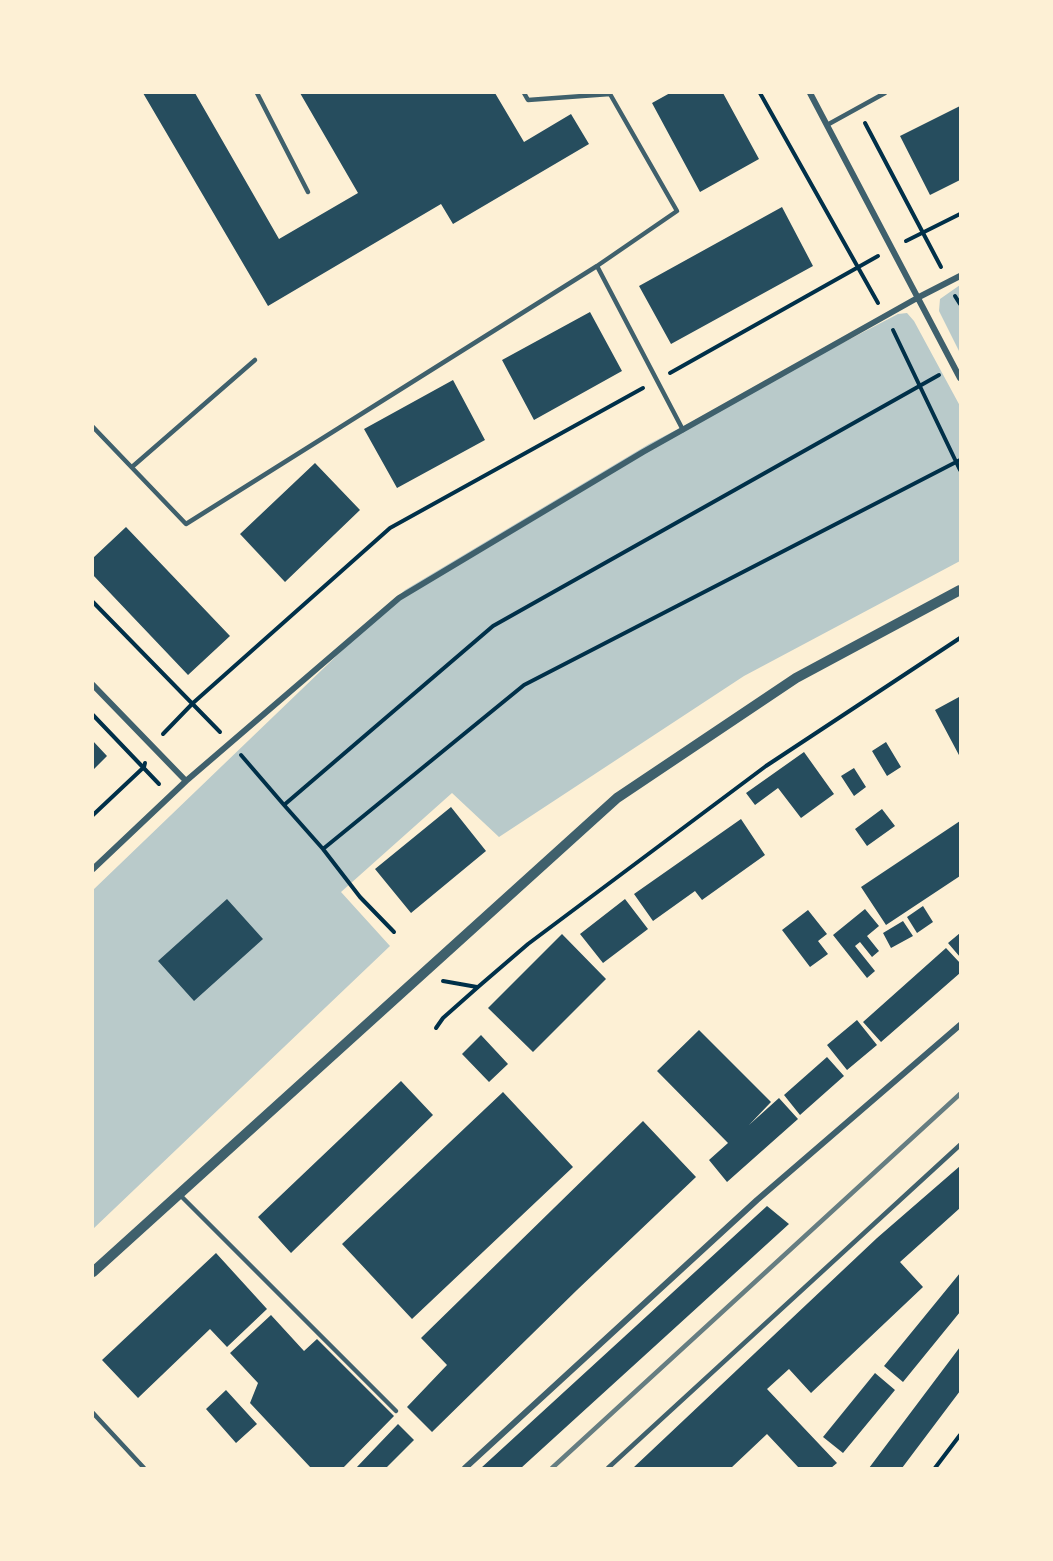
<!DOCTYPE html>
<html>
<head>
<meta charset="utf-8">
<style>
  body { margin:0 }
  #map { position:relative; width:1053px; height:1561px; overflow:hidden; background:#fdf0d5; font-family:"Noto Serif",serif }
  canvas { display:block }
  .frame { position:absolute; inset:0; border:94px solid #fdf0d5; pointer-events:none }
</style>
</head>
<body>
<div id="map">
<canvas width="1053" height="1561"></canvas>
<div class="frame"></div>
</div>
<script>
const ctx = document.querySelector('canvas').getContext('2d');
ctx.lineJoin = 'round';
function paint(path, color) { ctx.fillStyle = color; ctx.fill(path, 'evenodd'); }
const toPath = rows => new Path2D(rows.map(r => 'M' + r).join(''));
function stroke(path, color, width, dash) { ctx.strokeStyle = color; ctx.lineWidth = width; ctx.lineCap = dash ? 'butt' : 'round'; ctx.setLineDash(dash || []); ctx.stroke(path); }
paint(toPath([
  [960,285,960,353,939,311,940,299],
  [907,313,914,321,960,406,960,561,744,676,499,837,452,793,341,892,390,946,93,1229,93,890,405,590,649,444,898,314]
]), '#b9caca');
paint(toPath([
  [143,93,195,93,279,239,358,193,300,93,495,93,524,142,571,114,589,144,453,224,441,204,268,306],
  [670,93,723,93,759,159,700,192,652,103],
  [960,106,960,180,930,195,900,136],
  [782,207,813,266,671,344,639,286],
  [590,312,622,371,534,420,502,360],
  [453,380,485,440,397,488,364,429],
  [315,463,360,510,285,582,240,534],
  [126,527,230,636,188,675,93,575,93,558],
  [959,697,960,700,960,757,935,710],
  [93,741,107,756,93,770],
  [886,742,901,767,887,776,872,751],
  [804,752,834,794,801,818,778,788,755,805,746,793],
  [854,768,866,787,854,796,841,776],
  [451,807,486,851,411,913,375,869],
  [882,809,895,826,867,846,855,829],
  [741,819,765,855,702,900,695,891,653,921,634,894],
  [960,821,960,876,886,925,861,887],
  [227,899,263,939,194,1001,158,961],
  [625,899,648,929,603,963,580,934],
  [923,906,933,922,917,933,907,917],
  [865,909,879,926,867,936,879,951,872,957,860,942,855,946,875,971,867,978,833,935],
  [808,910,827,934,818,941,828,954,810,967,782,930],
  [903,921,913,936,891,948,883,933],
  [960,933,960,957,948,943],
  [562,934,606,979,533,1052,488,1008],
  [946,948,960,963,960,973,881,1042,863,1022],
  [857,1020,877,1045,847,1070,827,1045],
  [699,1030,771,1102,749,1125,779,1098,798,1119,727,1182,709,1160,728,1143,657,1071],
  [481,1035,508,1064,489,1082,462,1054],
  [827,1057,844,1076,800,1115,784,1095],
  [401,1081,433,1115,291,1253,258,1217],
  [503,1092,573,1167,412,1319,342,1244],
  [643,1121,696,1177,577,1290,432,1432,407,1407,447,1365,421,1338],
  [960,1166,960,1208,900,1262,923,1287,811,1393,789,1369,767,1389,837,1463,831,1468,799,1468,767,1434,731,1468,633,1468,877,1238],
  [767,1206,789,1224,521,1468,481,1468],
  [216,1253,267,1309,227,1347,210,1329,138,1398,102,1360],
  [960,1273,960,1312,903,1382,884,1366],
  [271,1315,304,1351,317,1339,394,1416,343,1468,311,1468,250,1403,258,1383,230,1353],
  [960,1347,960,1391,902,1468,869,1468],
  [875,1373,895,1390,843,1453,823,1437],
  [226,1390,257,1424,236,1443,206,1409],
  [398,1424,414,1440,386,1468,356,1468]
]), '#264d5e');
stroke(toPath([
  [760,93,878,303],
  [865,123,941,267],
  [906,241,960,214],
  [955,296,960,304],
  [893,330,960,470],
  [670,373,878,256],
  [93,602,220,732],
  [93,715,159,784],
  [163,734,193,703,390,528,643,388],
  [241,755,284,805],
  [93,815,144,767,145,763],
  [323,849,524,685,960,460],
  [394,932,360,897,323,849,284,805,493,626,939,375],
  [443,981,477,987],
  [436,1028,443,1018,478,987,528,944,766,766,960,638],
  [935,1468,960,1435]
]), '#003049', 4);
stroke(toPath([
  [257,93,308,192],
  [524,93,528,100,610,94,677,211,597,266,683,430],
  [827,125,885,93],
  [93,427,186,524,597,266],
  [132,467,255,360],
  [179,1194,396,1411],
  [93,1413,144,1468],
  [608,1468,960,1145]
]), '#3f606c', 4.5);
stroke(toPath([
  [810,93,960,378],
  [93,685,186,781],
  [93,869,186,781,399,598,643,452,919,297,960,276],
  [465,1468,757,1200,960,1025]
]), '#3f606c', 6);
stroke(toPath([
  [93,1272,617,798,796,678,960,590]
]), '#3f606c', 10);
stroke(toPath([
  [552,1468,960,1094]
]), '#657d81', 4.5);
</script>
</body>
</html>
